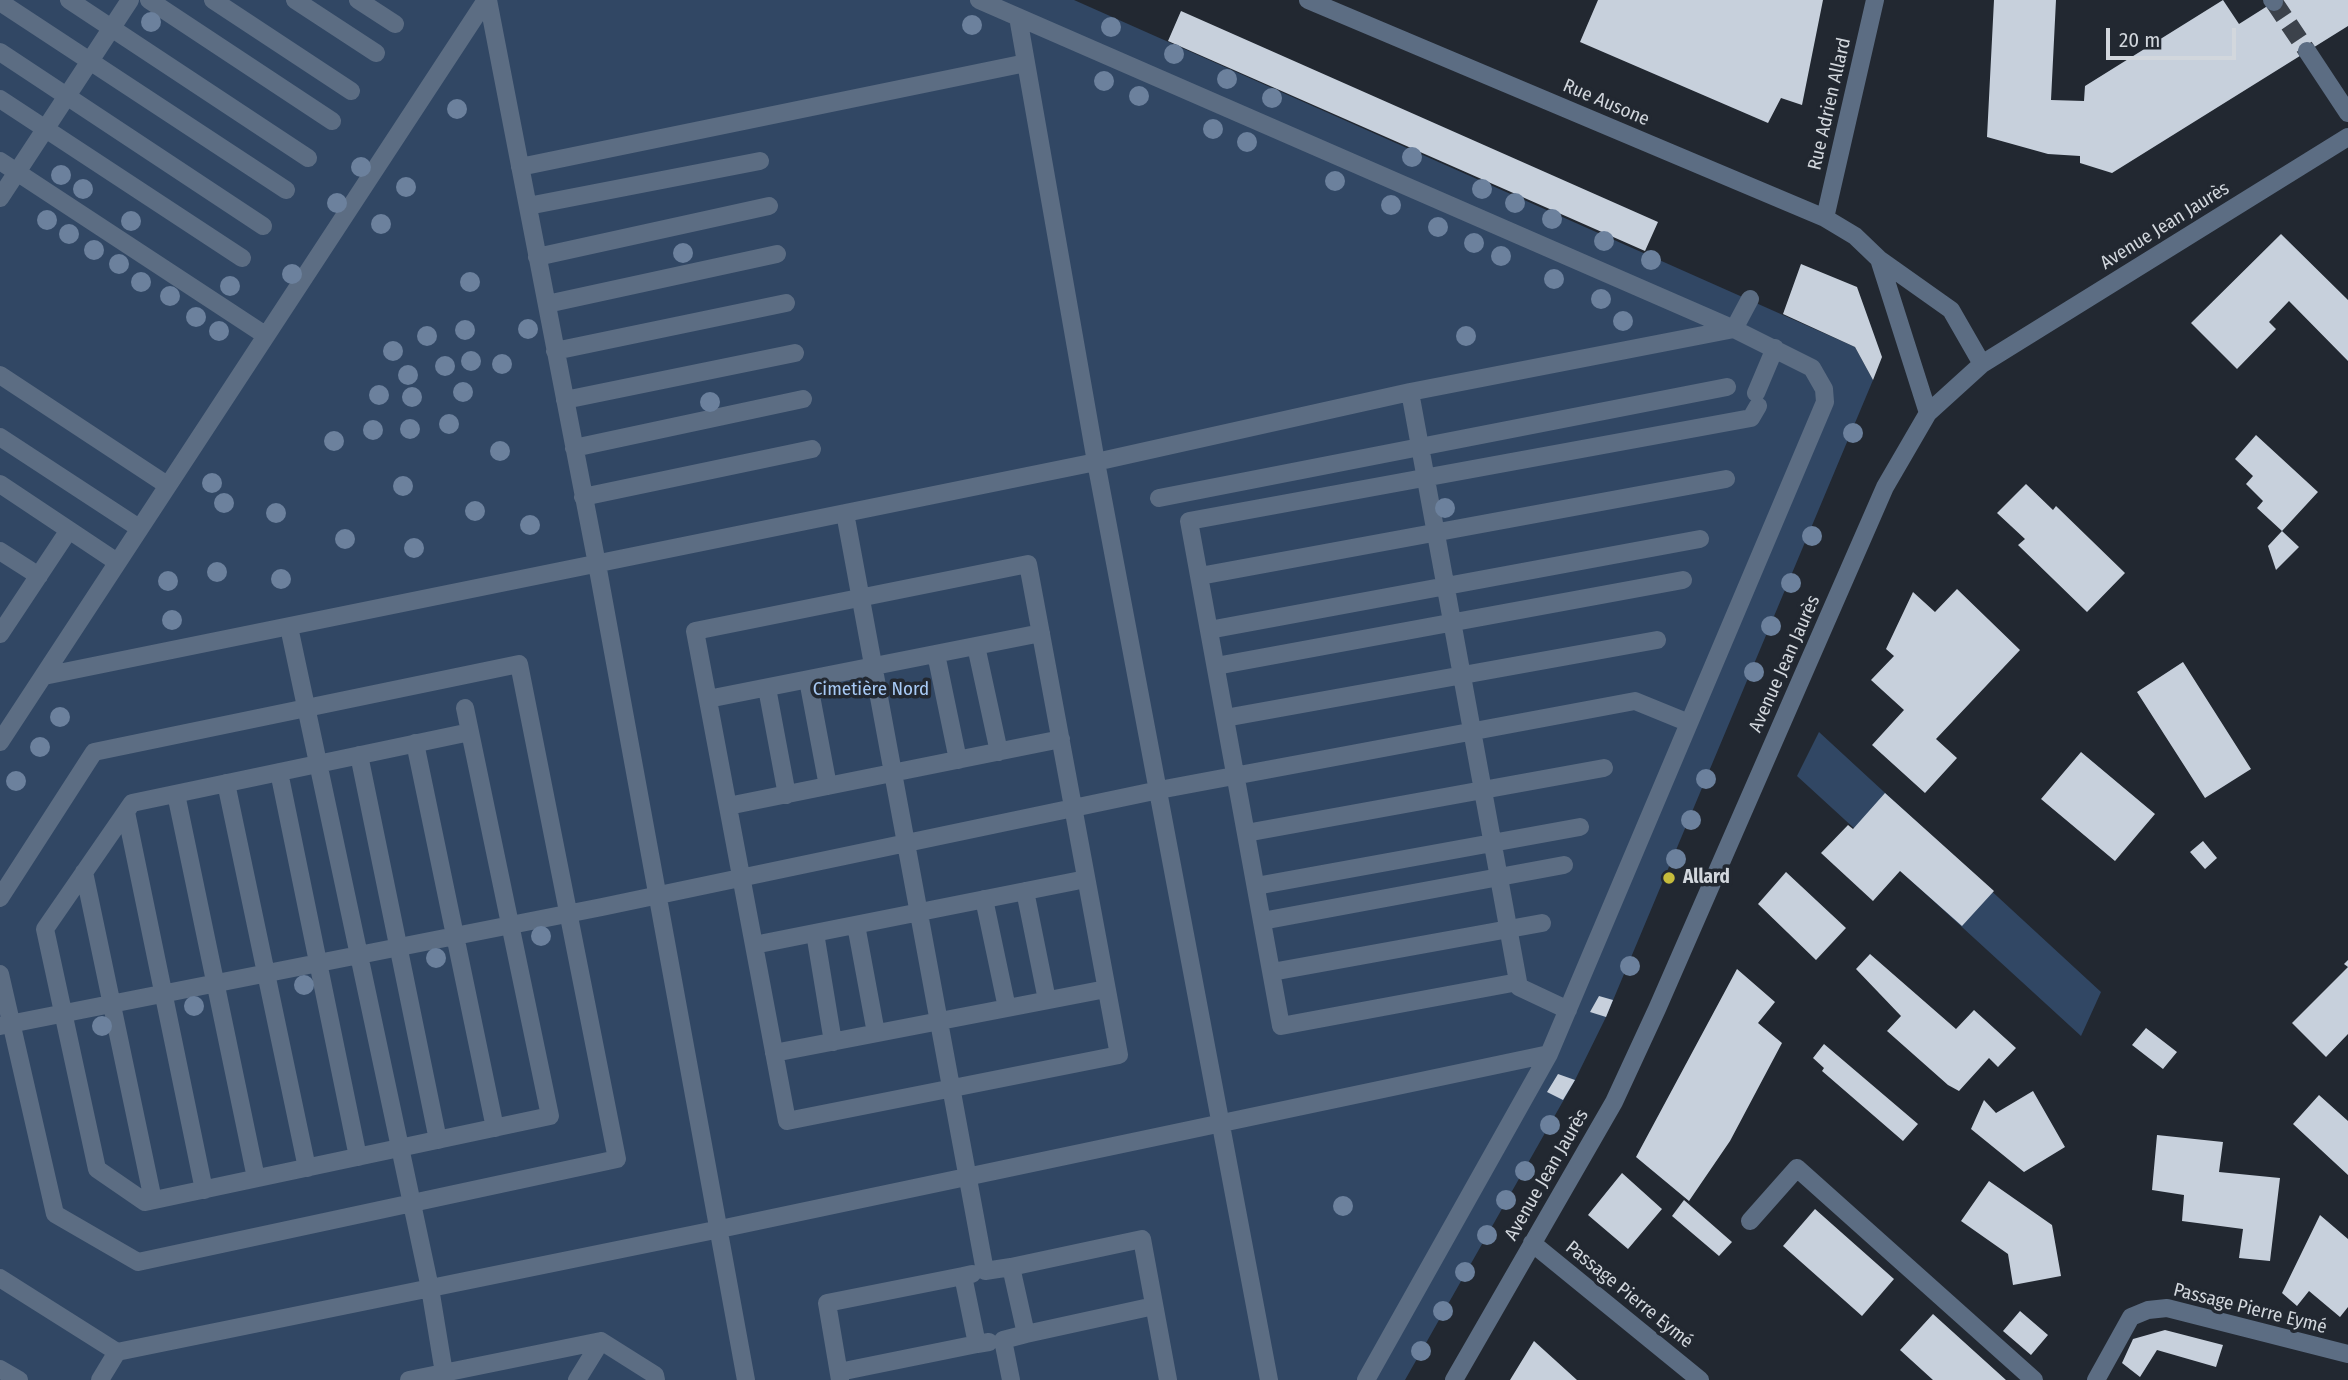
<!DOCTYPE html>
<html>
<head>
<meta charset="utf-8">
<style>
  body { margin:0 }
  #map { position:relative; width:2348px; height:1380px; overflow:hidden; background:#222831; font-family:"Fira Sans Condensed",sans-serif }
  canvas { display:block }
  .scale { position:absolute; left:2106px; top:28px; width:130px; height:32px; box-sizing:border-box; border:4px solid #d2d7dd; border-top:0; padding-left:9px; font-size:21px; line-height:24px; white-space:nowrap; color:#d2d7dd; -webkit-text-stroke:5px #222831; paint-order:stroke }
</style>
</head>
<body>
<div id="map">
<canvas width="2348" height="1380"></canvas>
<div class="scale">20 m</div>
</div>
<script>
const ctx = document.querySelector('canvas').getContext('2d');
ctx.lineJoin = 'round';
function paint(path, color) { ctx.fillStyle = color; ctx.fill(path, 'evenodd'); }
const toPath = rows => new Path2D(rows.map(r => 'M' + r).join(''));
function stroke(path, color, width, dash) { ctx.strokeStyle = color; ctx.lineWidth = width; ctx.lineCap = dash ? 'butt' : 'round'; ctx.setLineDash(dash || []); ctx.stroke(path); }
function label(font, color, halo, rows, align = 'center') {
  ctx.font = font + ' "Fira Sans Condensed",sans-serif'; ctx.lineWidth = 7; ctx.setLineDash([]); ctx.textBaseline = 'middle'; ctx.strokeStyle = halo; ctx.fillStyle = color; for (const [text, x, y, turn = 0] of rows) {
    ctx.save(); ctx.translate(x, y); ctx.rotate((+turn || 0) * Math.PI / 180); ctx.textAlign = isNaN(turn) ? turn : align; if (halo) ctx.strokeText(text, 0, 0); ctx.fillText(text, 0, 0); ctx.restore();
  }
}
paint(toPath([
  [0,0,1074,0,1855,347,1873,380,1606,1017,1575,1080,1405,1380,0,1380],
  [1819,732,2101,992,2081,1036,1797,776]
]), '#314764');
paint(toPath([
  [1598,0,1823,0,1802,105,1781,98,1768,123,1580,42],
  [1994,0,2056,0,2051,100,2084,101,2085,86,2223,0,2239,24,2277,0,2348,0,2348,26,2112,173,2080,163,2080,156,2048,154,1987,137],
  [1181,11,1658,222,1645,251,1168,41],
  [2281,234,2348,300,2348,361,2289,301,2269,322,2276,329,2237,369,2191,323],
  [1801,264,1857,287,1882,357,1873,380,1855,347,1783,314],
  [2256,435,2318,492,2282,531,2257,508,2263,501,2246,484,2253,476,2235,459],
  [2026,484,2053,510,2056,506,2125,573,2087,612,2018,545,2025,539,1997,513],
  [2282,531,2299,547,2276,570,2268,546],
  [1957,589,2020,650,1936,739,1957,758,1925,793,1872,745,1904,710,1871,680,1894,656,1886,649,1913,592,1935,612],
  [2183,662,2251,769,2205,798,2137,692],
  [2081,752,2155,814,2115,861,2041,799],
  [1885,793,1994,891,1962,926,1900,871,1873,901,1821,853,1848,825,1853,829],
  [2203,841,2217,858,2205,869,2190,852],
  [1786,872,1846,928,1816,960,1758,904],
  [1870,954,1956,1029,1974,1010,2016,1048,1998,1067,1989,1058,1959,1091,1948,1085,1887,1031,1901,1016,1856,969],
  [2348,960,2348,1034,2326,1057,2292,1023,2348,967,2344,964],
  [1737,969,1775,1002,1758,1023,1782,1043,1730,1141,1689,1201,1636,1157],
  [1599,996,1613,1000,1606,1017,1590,1012],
  [2146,1028,2177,1052,2163,1069,2132,1045],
  [1824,1044,1918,1124,1903,1141,1822,1071,1824,1068,1813,1058],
  [1558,1074,1575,1080,1563,1100,1547,1092],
  [2033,1091,2065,1147,2024,1172,1971,1129,1984,1100,1996,1113],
  [2319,1095,2348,1121,2348,1175,2293,1124],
  [2157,1135,2223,1142,2219,1172,2280,1178,2270,1261,2239,1258,2243,1229,2182,1221,2184,1195,2152,1190],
  [1622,1173,1662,1209,1628,1249,1588,1215],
  [1989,1181,2052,1225,2061,1276,2013,1285,2008,1254,1961,1221],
  [1684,1200,1732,1242,1719,1256,1672,1216],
  [1815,1209,1894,1279,1862,1316,1783,1246],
  [2320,1215,2348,1239,2348,1307,2340,1317,2309,1291,2297,1306,2282,1293],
  [2020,1311,2048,1335,2031,1355,2003,1331],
  [1933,1314,2006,1380,1933,1380,1900,1350],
  [2165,1330,2223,1345,2216,1367,2157,1350,2140,1377,2122,1363,2133,1339],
  [1534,1341,1577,1380,1510,1380]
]), '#c7d0dc');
stroke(toPath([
  [2274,2,2307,51]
]), '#3c424b', 18, [18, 9]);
stroke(toPath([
  [69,0,308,158],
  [149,0,332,121],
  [213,0,351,91],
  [295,0,376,53],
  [358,0,395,24],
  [488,0,597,564,746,1380],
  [979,0,1734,329,1812,368,1824,389,1825,402,1549,1054,1366,1380],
  [1308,0,1825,218,1855,236,1879,259,1951,310,1982,364],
  [2272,0,2274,2],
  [0,2,286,190],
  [1018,17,1096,462,1269,1380],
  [2307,51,2348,113],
  [0,52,263,226],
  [0,99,242,258],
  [0,161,265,335],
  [520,167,1026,63],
  [0,198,130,0],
  [528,206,760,161],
  [1825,218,1875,0],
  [537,257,769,206],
  [1879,259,1928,413],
  [547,304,777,254],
  [555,351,786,303],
  [0,375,167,485],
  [1410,392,1519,987,1568,1010],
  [1756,393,1775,348],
  [565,400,795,353],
  [0,437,139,528],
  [574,448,803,399],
  [0,484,117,562],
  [583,497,812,449],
  [1159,498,1727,387],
  [845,513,985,1271,1011,1267,1026,1334,1003,1340,1011,1380],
  [0,551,39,576],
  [1028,564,1119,1055,787,1121,695,631,1028,564],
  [1200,576,1726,479],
  [289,627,430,1288,444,1373],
  [1209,630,1700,539],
  [0,634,69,530],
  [976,646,999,752],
  [936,654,958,760],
  [1216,666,1683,580],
  [44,676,1096,462,1410,392,1734,329,1750,299],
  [808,680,828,786],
  [767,688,787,795],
  [708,699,1041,633],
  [465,708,550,1116,145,1202,97,1169,45,929,132,803,470,732],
  [1225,718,1657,640],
  [0,742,486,0],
  [415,743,495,1128],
  [359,755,438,1140],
  [279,772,358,1157],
  [226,783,307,1168],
  [176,794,256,1178],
  [728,806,1061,739],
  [126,812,204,1190],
  [1246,833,1604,768],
  [84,872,153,1200],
  [1256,886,1580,827],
  [1025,891,1047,1000],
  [0,898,94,752,519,664,617,1159,138,1262,55,1214,0,974],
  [984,899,1007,1008],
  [1262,921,1564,865],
  [856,925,876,1033],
  [815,933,833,1042],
  [754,945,1086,879],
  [1272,972,1542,923],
  [1518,982,1281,1026,1189,521,1751,418,1758,406],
  [0,1026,602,907,1159,790,1635,701,1689,723],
  [774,1053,1106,989],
  [1750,1221,1797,1168,2034,1380],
  [1532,1243,1700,1380],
  [1011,1267,1142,1239,1168,1380],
  [972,1274,963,1276,977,1344,989,1342],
  [0,1278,117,1352,100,1380],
  [1026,1334,1154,1306],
  [601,1341,655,1375,656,1380],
  [117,1352,720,1229,1549,1054],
  [0,1369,19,1380],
  [839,1372,977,1344],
  [409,1380,601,1341,577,1380],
  [840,1380,827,1303,963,1276],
  [1454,1380,1614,1102,1657,1009,1885,487,1928,413,1982,364,2348,137],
  [2096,1380,2131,1317,2148,1310,2167,1308,2348,1354]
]), '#5c6d83', 18);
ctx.fillStyle = '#6c819d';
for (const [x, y] of [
  [151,22],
  [972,25],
  [1111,27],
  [1174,54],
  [1227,79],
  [1104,81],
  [1139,96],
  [1272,98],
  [457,109],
  [1213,129],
  [1247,142],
  [1412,157],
  [361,167],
  [61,175],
  [1335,181],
  [406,187],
  [83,189],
  [1482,189],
  [337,203],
  [1515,203],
  [1391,205],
  [1552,219],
  [47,220],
  [131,221],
  [381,224],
  [1438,227],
  [69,234],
  [1604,241],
  [1474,243],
  [94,250],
  [683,253],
  [1501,256],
  [1651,260],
  [119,264],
  [292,274],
  [1554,279],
  [141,282],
  [470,282],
  [230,286],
  [170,296],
  [1601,299],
  [196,317],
  [1623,321],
  [528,329],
  [465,330],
  [219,331],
  [427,336],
  [1466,336],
  [393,351],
  [471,361],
  [502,364],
  [445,366],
  [408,375],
  [463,392],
  [379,395],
  [412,397],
  [710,402],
  [449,424],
  [410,429],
  [373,430],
  [1853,433],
  [334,441],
  [500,451],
  [212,483],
  [403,486],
  [224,503],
  [1445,508],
  [475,511],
  [276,513],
  [530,525],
  [1812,536],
  [345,539],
  [414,548],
  [217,572],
  [281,579],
  [168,581],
  [1791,583],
  [172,620],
  [1771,626],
  [1754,672],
  [60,717],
  [40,747],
  [1706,779],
  [16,781],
  [1691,820],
  [1676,859],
  [541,936],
  [436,958],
  [1630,966],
  [304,985],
  [194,1006],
  [102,1026],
  [1550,1125],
  [1525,1171],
  [1506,1200],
  [1343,1206],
  [1487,1235],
  [1465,1272],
  [1443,1311],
  [1421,1351]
]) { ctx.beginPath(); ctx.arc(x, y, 10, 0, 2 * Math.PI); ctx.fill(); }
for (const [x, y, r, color] of [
  [1669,878,7,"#c6bc3c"]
]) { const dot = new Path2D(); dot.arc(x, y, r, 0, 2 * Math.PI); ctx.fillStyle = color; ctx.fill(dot); stroke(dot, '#222831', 2.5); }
label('19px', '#d2d7dd', '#222831', [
  ["Rue Ausone",1606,103,23],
  ["Rue Adrien Allard",1830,104,-77],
  ["Avenue Jean Jaurès",2165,226,-32],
  ["Avenue Jean Jaurès",1785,664,-66],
  ["Avenue Jean Jaurès",1547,1175,-60],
  ["Passage Pierre Eymé",1629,1295,39],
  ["Passage Pierre Eymé",2250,1309,14]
]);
label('19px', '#a8caf5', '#222831', [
  ["Cimetière Nord",871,690]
]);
label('bold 19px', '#d2d7dd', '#222831', [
  ["Allard",1683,878]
], 'left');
</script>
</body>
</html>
